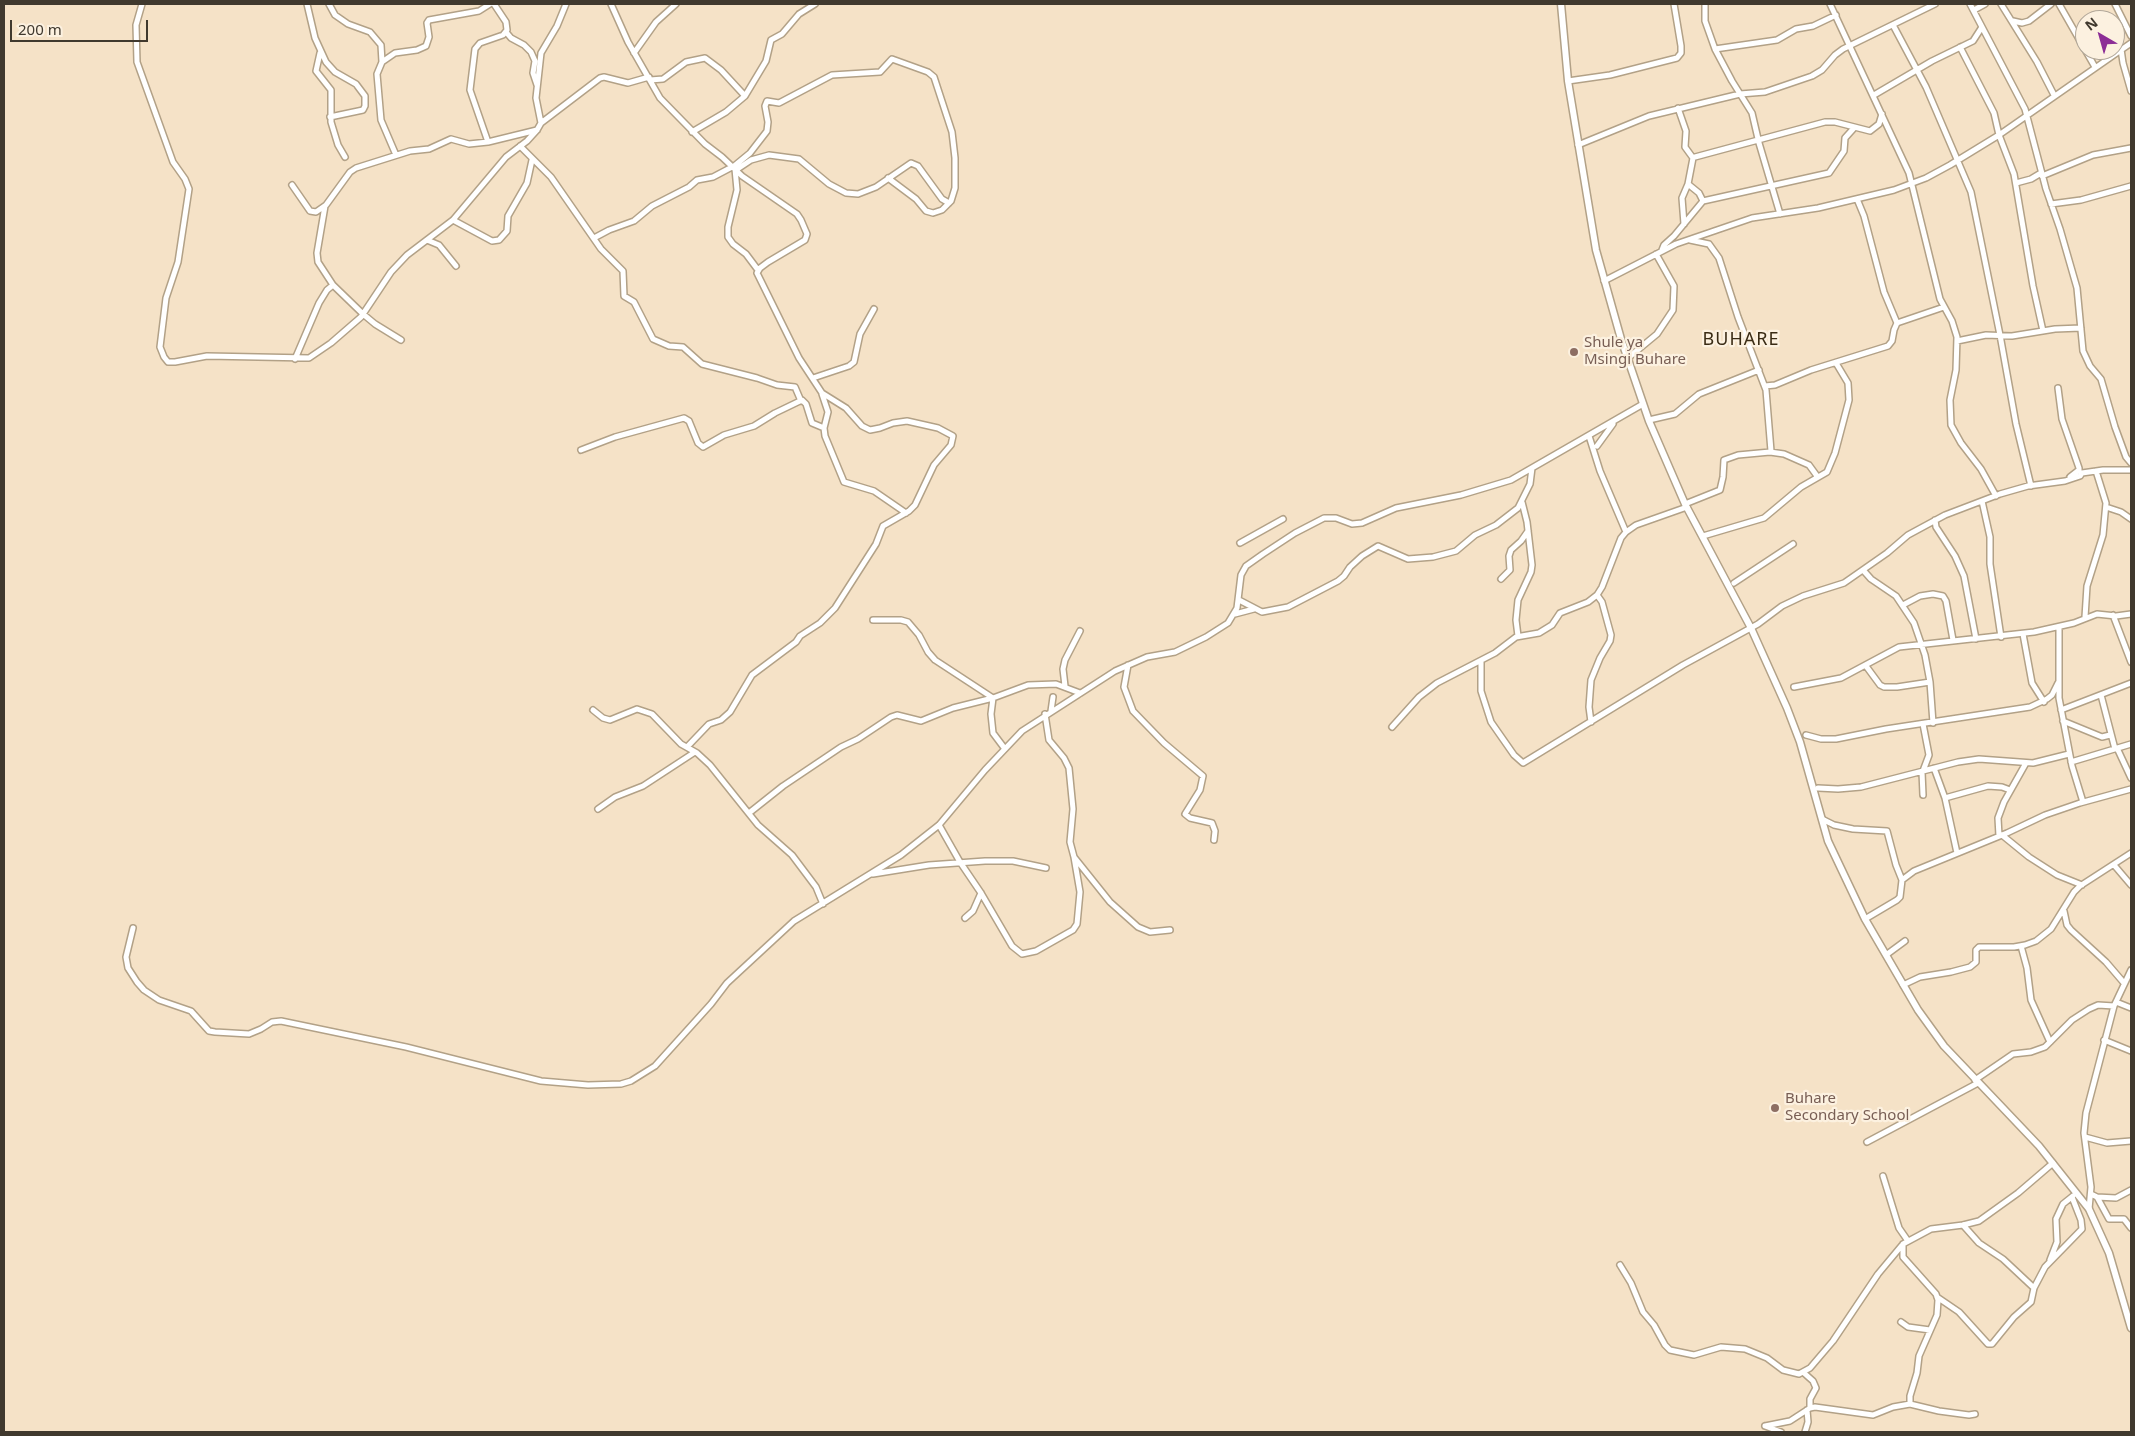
<!DOCTYPE html>
<html>
<head>
<meta charset="utf-8">
<style>
  body { margin:0 }
  #map { position:relative; width:2135px; height:1436px; overflow:hidden; background:#f5e2c7; font-family:"Noto Sans",sans-serif }
  canvas { display:block }
  .frame { position:absolute; inset:0; border:5px solid #40392e; pointer-events:none }
  .north { position:absolute; left:2075px; top:10px; width:50px; height:50px; box-sizing:border-box; background:#fcf1e0; border:1px solid #b1a799; border-radius:50%; rotate:322deg; font-size:14px; font-weight:700; line-height:20px; text-align:center; color:#40392e }
  .north::after { content:''; display:block; margin:auto; width:18px; height:22px; background:#8c2d96; clip-path:polygon(50% 0,100% 100%,50% 72%,0 100%) }
  .scale { position:absolute; left:10px; top:20px; width:138px; height:22px; box-sizing:border-box; border:2px solid #40392e; border-top:0; padding-left:6px; font-size:15px; line-height:18px; white-space:nowrap; color:#40392e; -webkit-text-stroke:4px #fcf1e0; paint-order:stroke }
</style>
</head>
<body>
<div id="map">
<canvas width="2135" height="1436"></canvas>
<div class="frame"></div>
<div class="north">N</div>
<div class="scale">200 m</div>
</div>
<script>
const ctx = document.querySelector('canvas').getContext('2d');
ctx.lineJoin = 'round';
const toPath = rows => new Path2D(rows.map(r => 'M' + r).join(''));
function stroke(path, color, width, dash) { ctx.strokeStyle = color; ctx.lineWidth = width; ctx.lineCap = dash ? 'butt' : 'round'; ctx.setLineDash(dash || []); ctx.stroke(path); }
function label(font, color, halo, rows, align = 'center') {
  ctx.font = font + ' "Noto Sans",sans-serif'; ctx.lineWidth = 4.5; ctx.setLineDash([]); ctx.textBaseline = 'middle'; ctx.strokeStyle = halo; ctx.fillStyle = color; for (const [text, x, y, turn = 0] of rows) {
    ctx.save(); ctx.translate(x, y); ctx.rotate((+turn || 0) * Math.PI / 180); ctx.textAlign = isNaN(turn) ? turn : align; if (halo) ctx.strokeText(text, 0, 0); ctx.fillText(text, 0, 0); ctx.restore();
  }
}
const minor = toPath([
  [142,4,136,25,137,62,173,162,185,179,189,189,178,262,166,298,160,347,164,357,168,362,175,362,207,356,309,358,331,343,361,317,391,272,407,255,453,220,506,157,527,141,537,130,541,123,536,98,541,53,557,26,566,4],
  [307,4,315,38,326,62,335,72,356,84,365,96,365,106,363,110,330,117],
  [329,4,335,15,348,24,370,32,381,45,382,62,377,74,381,120,396,155],
  [611,4,628,42,660,98,705,144,722,157,742,176,797,214,801,220,807,234,805,240,768,262,760,268,757,273,799,358,822,393,846,408,862,426,870,430,880,428,893,423,907,421,938,428,953,436,951,445,934,465,915,505,909,511,883,526,876,544,835,608,820,623,800,636,796,642,752,675,730,712,721,720,709,724,687,747],
  [1705,4,1705,21,1715,49,1732,81,1752,113,1759,143,1780,214],
  [1830,4,1909,173,1940,299,1952,321,1957,337,1956,370,1950,400,1951,425,1961,443,1981,469,1996,496],
  [1970,4,2025,109,2046,189,2060,229,2077,288,2083,351,2090,366,2101,379,2115,427,2126,457,2131,463],
  [2001,4,2037,62,2054,95],
  [2059,4,2095,67],
  [2115,4,2131,36],
  [1974,10,1985,4],
  [2013,21,2022,23,2029,21,2051,4],
  [1893,25,1926,87,1971,192,2000,335,2016,424,2031,486],
  [506,32,511,38,524,45,531,52,535,61,533,73,537,85],
  [1960,47,1994,113,1999,135,2014,174,2033,286,2043,331],
  [1715,49,1777,40,1796,29,1813,26,1836,15],
  [2121,49,2123,63,2131,91],
  [320,53,316,71,331,90,331,122,338,145,345,157],
  [634,53,656,22,676,4],
  [382,62,395,53,417,50,426,46,429,37,427,23,429,20,479,11,490,4],
  [650,80,663,79,686,62,705,58,721,70,745,96],
  [1568,81,1610,75,1677,58,1681,53,1681,46,1674,4],
  [1874,95,1932,61,1973,41,1982,27],
  [1678,108,1686,131,1685,147,1693,158],
  [541,123,600,78,604,77,628,83,649,77],
  [692,132,726,112,745,96,766,61,771,40,782,34,799,14,815,4],
  [488,142,470,90,475,49,480,43,503,35,507,30,506,22,494,4],
  [1578,145,1649,116,1740,94,1765,92,1812,76,1822,70,1835,55,1843,49,1935,4],
  [520,146,551,177,601,249,623,271,624,296,634,302,653,339,669,346,683,347,702,364,757,378,777,385,795,387,801,401],
  [733,167,750,153,767,131,768,122,765,106,767,101,779,103,832,75,880,72,892,59,928,72,934,77,952,132,955,158,955,188,951,201,942,210,933,213,926,211,916,199,888,178],
  [735,169,737,190,728,227,728,237,733,244,746,254,758,270],
  [736,170,751,160,769,155,799,159,829,184,846,193,858,194,876,187,911,163,918,166,942,199,949,203],
  [2042,176,2093,155,2131,148],
  [2016,183,2031,179,2041,173],
  [292,185,310,211,316,212,326,205,350,172,356,168,410,151,429,149,451,139,469,144,488,142,537,130],
  [1857,199,1864,216,1884,292,1897,323],
  [1703,201,1829,173,1844,151,1845,138,1854,128],
  [2051,204,2081,200,2131,186],
  [325,206,317,253,318,262,333,285,363,314],
  [453,220,492,241,499,240,507,231,508,216,527,183,532,160],
  [1684,224,1682,198,1688,184],
  [594,238,609,230,634,221,652,206,689,187,697,180,713,177,732,167],
  [427,240,439,245,456,266],
  [1690,240,1709,244,1719,258,1738,317,1766,390,1771,451],
  [1662,250,1664,245,1674,236,1703,201,1699,193,1688,184,1693,158,1695,157,1825,122,1835,122,1870,131,1879,124,1882,114],
  [1604,281,1676,244,1752,218,1818,208,1894,190,1926,178,1950,165,1999,135,2131,43],
  [363,314,375,324,401,340],
  [1957,341,1986,335,2012,336,2055,329,2081,328],
  [1628,358,1657,334,1673,310,1674,286,1656,254],
  [295,359,319,303,327,290,333,285],
  [813,378,849,366,854,362,860,334,874,309],
  [1765,386,1775,385,1811,370,1888,346,1892,341,1894,330,1897,323,1944,307],
  [2058,388,2062,419,2079,468,2079,470,2070,477],
  [822,394,828,412,824,428,825,436,844,482,874,491,906,513],
  [1649,420,1675,414,1699,394,1759,370],
  [1589,436,1600,471,1626,532],
  [1597,446,1613,424],
  [581,450,615,437,684,418,689,421,698,443,703,447,724,435,754,426,775,413,802,400,806,404,812,423,824,428],
  [1982,501,1990,537,1990,564,2001,637],
  [1685,504,1720,490,1723,477,1724,460,1738,455,1770,452,1784,454,1809,465,1817,476],
  [2106,507,2121,512,2131,519],
  [1935,520,1936,527,1955,556,1964,576,1976,639],
  [1703,536,1764,518,1801,487,1827,472,1835,453,1849,400,1848,383,1836,363],
  [1240,543,1283,519],
  [1863,570,1871,579,1896,596,1914,623,1925,655,1930,682,1933,723],
  [1501,579,1510,570,1509,556,1511,550,1521,541,1528,531],
  [1734,583,1793,544],
  [1239,600,1262,612,1288,607,1338,581,1344,576,1350,567,1362,556,1378,546,1408,559,1433,557,1456,551,1475,535,1496,525,1518,508,1530,484,1532,468],
  [1903,605,1920,596,1933,594,1943,596,1946,601,1953,640],
  [1235,614,1254,609],
  [2113,615,2131,662],
  [2085,617,2087,586,2103,535,2106,503,2096,471],
  [873,620,901,620,908,622,919,635,928,652,935,660,993,698,991,714,993,733,1005,749],
  [2059,627,2059,698,2072,766,2083,802],
  [2023,634,2032,683,2044,702],
  [1518,636,1516,620,1518,600,1531,572,1532,565,1527,522,1522,502],
  [1481,661,1481,691,1491,722,1514,755,1523,763,1683,665,1758,624,1782,606,1803,596,1844,583,1887,553,1908,535,1945,515,2000,494,2028,486,2065,481,2080,476,2082,473,2103,470,2131,470],
  [1128,665,1124,687,1133,711,1164,743,1203,776,1200,790,1185,814,1190,818,1212,823,1215,831,1214,840],
  [1866,666,1880,685,1884,687,1897,687,1930,682],
  [1065,686,1063,669,1065,660,1080,631],
  [1794,687,1841,678,1899,647,2034,632,2074,623,2097,614,2116,616,2131,614],
  [2101,695,2115,749],
  [593,710,603,718,610,720,637,709,652,714,681,744,697,753,710,765,758,825,792,855,816,887,823,904],
  [2061,710,2131,683],
  [1051,711,1053,697],
  [1045,714,1049,740,1064,758,1069,768,1073,809,1070,842,1074,857,1110,902,1138,927,1150,932,1170,930],
  [2063,721,2102,737,2110,735],
  [1591,722,1589,707,1591,680,1600,658,1610,641,1611,635,1602,602,1597,595],
  [1392,727,1419,697,1437,683,1495,653,1516,637,1539,633,1552,625,1560,613,1588,602,1597,595,1602,587,1621,538,1626,532,1636,525,1687,507],
  [1806,735,1821,739,1836,739,1886,729,2030,707,2047,699,2052,695,2058,683],
  [2117,748,2131,778],
  [2071,762,2131,744],
  [1934,768,1945,798,1957,853],
  [1923,771,1929,755,1923,724],
  [1922,772,1923,795],
  [1818,788,1838,789,1861,787,1958,762,1979,759,2033,763,2069,754],
  [1945,798,1988,786,2002,787,2010,790],
  [598,809,615,797,643,786,695,752],
  [749,813,783,786,841,747,858,739,891,717,897,715,921,721,953,708,993,698,1028,685,1056,684,1080,693],
  [1822,819,1834,825,1853,829,1887,831,1896,865,1902,880],
  [939,825,960,862,981,893,1012,946,1022,954,1036,951,1073,930,1077,924,1080,892,1074,857],
  [2002,835,2029,857,2057,875,2082,885],
  [1999,836,1998,818,2004,802,2026,763],
  [2114,865,2131,885],
  [873,874,929,865,985,861,1013,861,1046,868],
  [2064,911,2067,925,2071,930,2106,962,2124,983],
  [965,918,973,911,981,893],
  [1865,919,1897,900,1900,897,1902,880,1914,871,2007,833,2045,815,2080,803,2131,789],
  [133,928,126,957,128,968,137,982,144,990,159,1000,191,1011,209,1031,215,1032,249,1034,261,1029,272,1022,281,1021,406,1047,541,1081,588,1085,621,1084,631,1081,655,1066,711,1004,727,983,794,921,901,855,939,825,985,770,1022,731,1115,671,1147,657,1175,652,1206,637,1228,623,1237,608,1241,575,1246,566,1263,554,1295,533,1324,518,1336,518,1352,524,1362,523,1396,508,1461,495,1511,480,1643,404],
  [2021,946,2027,968,2031,1000,2050,1042],
  [1886,955,1905,941],
  [1903,985,1920,977,1951,972,1970,967,1976,962,1976,950,1979,947,2014,947,2025,945,2036,941,2051,929,2074,892,2080,886,2131,853],
  [2116,1002,2131,1008],
  [2104,1040,2131,1051],
  [1975,1080,2013,1054,2031,1052,2045,1047,2072,1020,2089,1009,2098,1005,2114,1006],
  [2085,1137,2107,1143,2131,1141],
  [1867,1142,1978,1083],
  [1883,1176,1899,1228,1908,1241],
  [2091,1194,2097,1197,2109,1219,2124,1219,2131,1228],
  [2097,1197,2116,1198,2131,1190],
  [2089,1209,2091,1187,2084,1133,2086,1113,2114,1006,2131,970],
  [1963,1225,1979,1243,2003,1259,2034,1288],
  [1903,1244,1903,1257,1936,1294,1938,1300,1937,1315,1919,1356,1917,1373,1910,1396,1910,1404],
  [2050,1260,2057,1242,2056,1219,2063,1204,2073,1196],
  [1620,1265,1631,1283,1643,1312,1654,1325,1665,1345,1670,1350,1694,1355,1721,1347,1745,1349,1767,1358,1783,1370,1799,1374,1810,1368,1833,1341,1878,1274,1903,1244,1931,1229,1963,1225,1979,1221,2018,1193,2053,1163],
  [1937,1297,1959,1312,1988,1344,1992,1344,2014,1317,2031,1302,2034,1288,2045,1267,2082,1229,2081,1220,2072,1197],
  [1901,1322,1908,1327,1930,1330],
  [1804,1373,1813,1381,1816,1388,1810,1399,1810,1408],
  [1765,1426,1790,1421,1810,1408,1815,1407,1873,1415,1893,1407,1910,1404,1939,1411,1969,1415,1975,1414],
  [1765,1426,1781,1432],
  [1805,1432,1808,1422,1807,1410]
]);
const major = toPath([
  [1561,4,1568,81,1596,250,1621,339,1649,421,1685,504,1751,628,1787,708,1800,742,1828,841,1865,919,1918,1010,1944,1046,2039,1146,2089,1209,2109,1253,2131,1328]
]);
stroke(minor, '#b2a187', 8);
stroke(major, '#b2a187', 9);
stroke(minor, '#fff', 5);
stroke(major, '#fff', 6);
for (const [x, y, r, color] of [
  [1574,352,5,"#8d6e63"],
  [1775,1108,5,"#8d6e63"]
]) { const dot = new Path2D(); dot.arc(x, y, r, 0, 2 * Math.PI); ctx.fillStyle = color; ctx.fill(dot); stroke(dot, '#fcf1e0', 2); }
label('15px', '#785e54', '#fcf1e0', [
  ["Shule ya",1584,343],
  ["Msingi Buhare",1584,360],
  ["Buhare",1785,1099],
  ["Secondary School",1785,1116]
], 'left');
ctx.letterSpacing = '1px';
label('18px', '#3a2c15', '#fcf1e0', [
  ["BUHARE",1741,340]
]);
ctx.letterSpacing = '0px';
</script>
</body>
</html>
